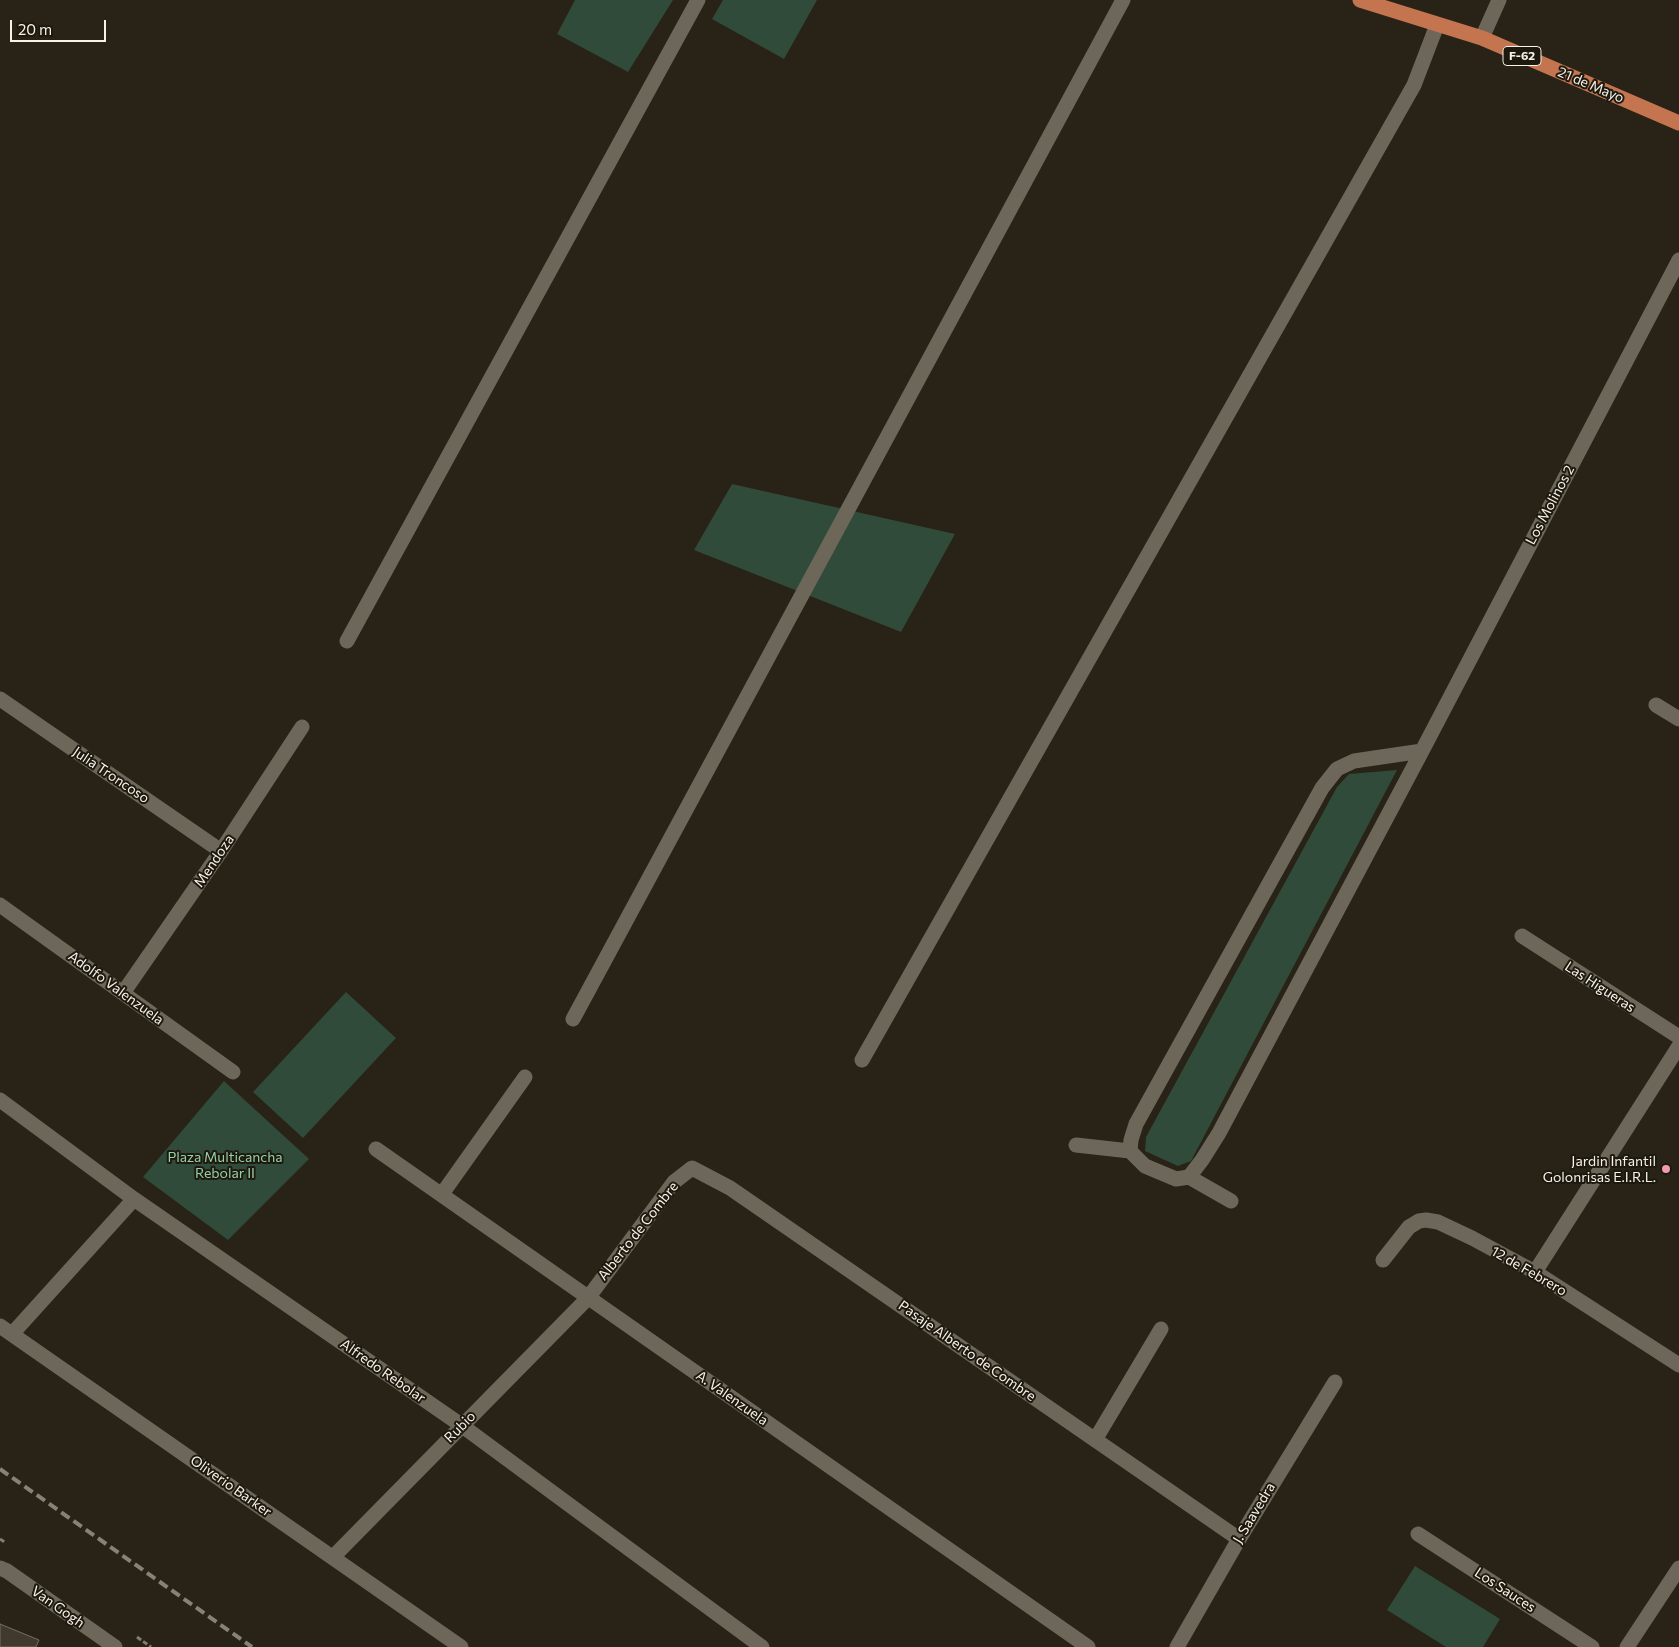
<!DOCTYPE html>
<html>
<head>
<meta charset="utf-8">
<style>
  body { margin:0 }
  #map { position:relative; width:1679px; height:1647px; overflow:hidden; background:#282217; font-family:Commissioner,sans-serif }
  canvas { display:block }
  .scale { position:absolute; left:10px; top:20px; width:96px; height:22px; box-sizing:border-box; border:2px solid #f6f2ea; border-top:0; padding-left:6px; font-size:15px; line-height:18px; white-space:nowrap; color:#f6f2ea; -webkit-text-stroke:4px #1e190e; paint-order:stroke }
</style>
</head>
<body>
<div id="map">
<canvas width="1679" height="1647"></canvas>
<div class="scale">20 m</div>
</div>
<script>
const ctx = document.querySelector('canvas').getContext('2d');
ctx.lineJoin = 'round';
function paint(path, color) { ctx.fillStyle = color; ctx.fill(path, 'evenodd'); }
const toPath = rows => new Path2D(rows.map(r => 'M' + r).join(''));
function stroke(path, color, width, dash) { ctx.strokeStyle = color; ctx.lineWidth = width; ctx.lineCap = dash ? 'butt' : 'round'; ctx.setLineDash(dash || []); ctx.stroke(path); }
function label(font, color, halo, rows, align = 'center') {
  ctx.font = font + ' Commissioner,sans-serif'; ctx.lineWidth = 4; ctx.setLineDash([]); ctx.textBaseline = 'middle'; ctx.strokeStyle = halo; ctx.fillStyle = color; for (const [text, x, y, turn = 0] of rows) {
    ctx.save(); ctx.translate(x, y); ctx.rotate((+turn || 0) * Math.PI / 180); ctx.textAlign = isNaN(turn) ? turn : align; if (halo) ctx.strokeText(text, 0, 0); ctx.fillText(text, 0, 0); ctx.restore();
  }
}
paint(toPath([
  [575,0,673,0,628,72,557,34],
  [723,0,817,0,784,59,712,19],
  [732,484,955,534,901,632,694,550],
  [1397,770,1191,1161,1178,1166,1145,1151,1146,1137,1337,787,1349,774],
  [346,992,396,1038,303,1138,253,1092],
  [224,1081,309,1159,228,1240,143,1177],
  [1415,1566,1500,1619,1483,1647,1446,1647,1387,1610]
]), '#304b39');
const building = toPath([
  [0,1624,39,1640,36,1647,0,1647,0,1624]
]);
paint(building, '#403a2d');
stroke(building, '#756e60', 1);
stroke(toPath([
  [0,1539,6,1543],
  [137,1637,151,1647]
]), '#827d74', 3, [5, 2.5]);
stroke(toPath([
  [1482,38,1499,0],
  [347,641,698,0],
  [0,699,221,851],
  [1656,705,1679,719],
  [0,905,233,1072],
  [1522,936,1679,1037],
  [123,993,221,851,302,727],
  [573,1019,1123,0],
  [862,1060,1414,85,1437,25],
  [0,1100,134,1199,461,1425,762,1647],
  [1076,1145,1130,1151,1145,1166,1176,1179,1189,1177,1231,1201],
  [376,1149,1088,1647],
  [1130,1151,1131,1140,1136,1124,1322,788,1337,769,1354,761,1422,751],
  [1189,1177,1202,1160,1219,1133,1422,751,1679,260],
  [442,1194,525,1077],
  [1383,1260,1409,1227,1419,1221,1426,1220,1438,1222,1472,1238,1535,1272,1679,1365],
  [1535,1272,1679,1046],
  [0,1326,461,1647],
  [12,1334,134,1199],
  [1095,1440,1161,1329],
  [1418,1534,1592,1647],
  [333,1557,588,1298,674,1182,692,1168,730,1188,1239,1539],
  [0,1568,7,1571,115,1647],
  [1177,1647,1239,1539,1335,1382],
  [1627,1647,1679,1568]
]), '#6d6759', 15);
stroke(toPath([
  [1360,0,1482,38,1679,123]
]), '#c4744e', 15);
stroke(toPath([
  [0,1469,252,1647]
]), '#878278', 4, [10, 5]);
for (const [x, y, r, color] of [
  [1666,1169,5,"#f19ab1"]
]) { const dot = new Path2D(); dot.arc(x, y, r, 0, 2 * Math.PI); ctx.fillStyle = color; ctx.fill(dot); stroke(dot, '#1e190e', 2); }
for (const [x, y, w] of [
  [1522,56,38]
]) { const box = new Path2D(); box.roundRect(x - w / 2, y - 9.5, w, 19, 4); ctx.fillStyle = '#1e190e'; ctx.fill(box); stroke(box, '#f6f2ea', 1); }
label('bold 12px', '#f6f2ea', null, [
  ["F-62",1522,56]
]);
label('14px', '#f6f2ea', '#1e190e', [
  ["21 de Mayo",1591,85,23],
  ["Los Molinos 2",1550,505,-62],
  ["Julia Troncoso",111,775,34],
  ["Mendoza",214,861,-56],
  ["Las Higueras",1600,987,33],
  ["Adolfo Valenzuela",116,988,36],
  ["Alberto de Combre",638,1231,-52],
  ["12 de Febrero",1529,1271,30],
  ["Pasaje Alberto de Combre",967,1351,35],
  ["Alfredo Rebolar",383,1371,35],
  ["A. Valenzuela",732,1398,35],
  ["Rubio",460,1427,-45],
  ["Oliverio Barker",231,1486,35],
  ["J. Saavedra",1254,1513,-59],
  ["Los Sauces",1505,1590,33],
  ["Van Gogh",58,1607,35]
]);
label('14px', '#93d0a7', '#1e190e', [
  ["Plaza Multicancha",225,1157],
  ["Rebolar II",225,1173]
]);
label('14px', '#f6f2ea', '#1e190e', [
  ["Jardin Infantil",1656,1161],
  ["Golonrisas E.I.R.L.",1656,1177]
], 'right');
</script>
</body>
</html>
